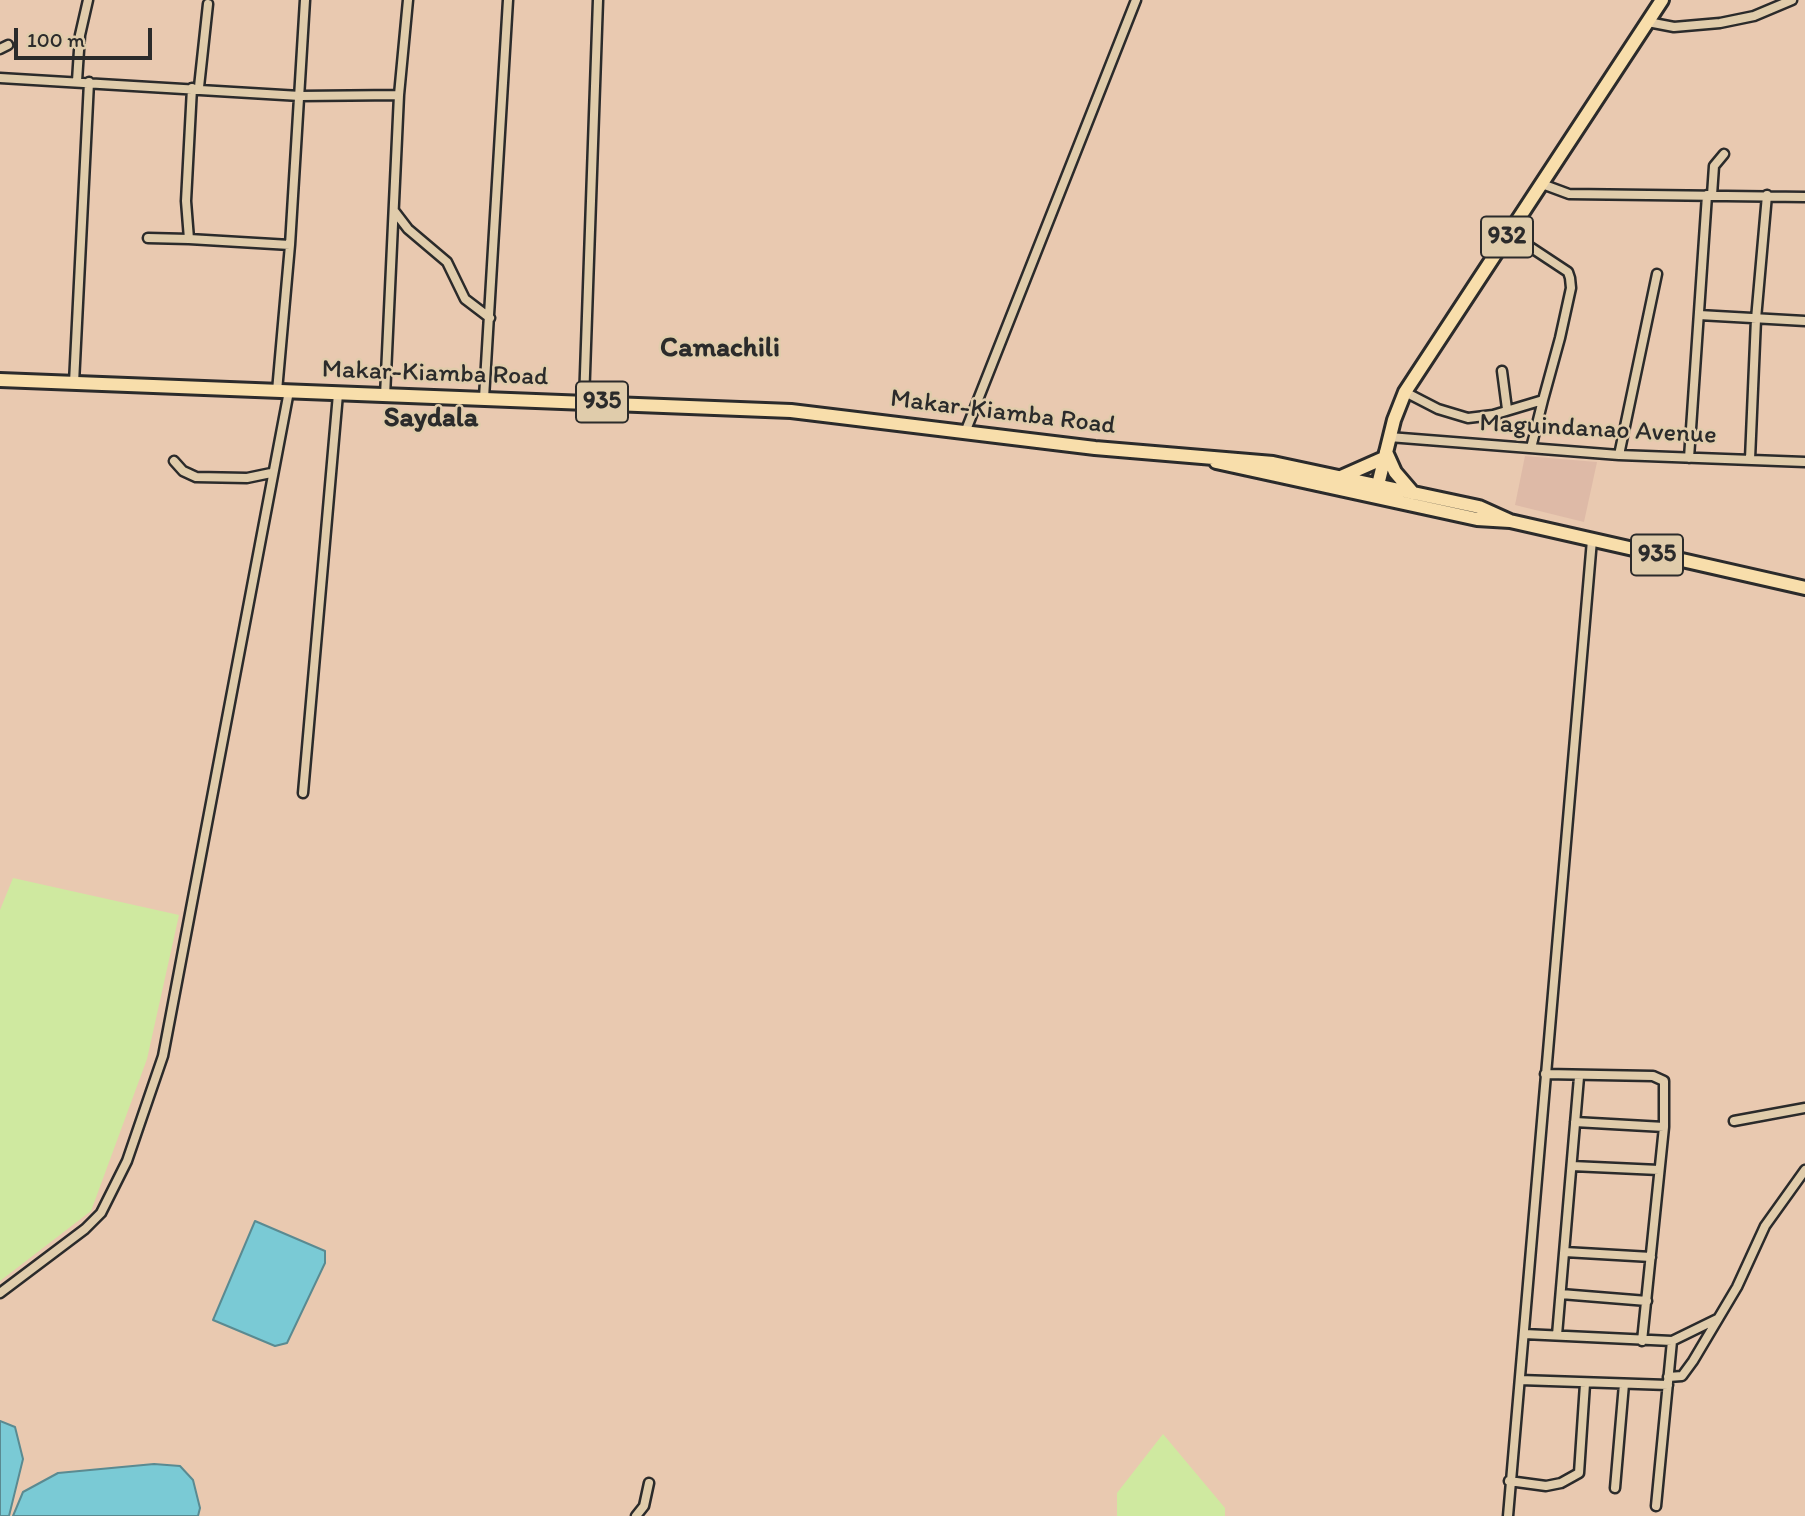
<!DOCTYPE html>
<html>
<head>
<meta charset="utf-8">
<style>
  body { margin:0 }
  #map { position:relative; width:1805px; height:1516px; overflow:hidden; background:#e9c9b0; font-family:Itim,sans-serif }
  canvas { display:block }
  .scale { position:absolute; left:14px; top:28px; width:138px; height:32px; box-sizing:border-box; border:4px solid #2b2b2b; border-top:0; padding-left:9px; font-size:21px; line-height:24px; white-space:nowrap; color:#2b2b2b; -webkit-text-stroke:5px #e0ccab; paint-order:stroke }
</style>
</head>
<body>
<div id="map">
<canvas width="1805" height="1516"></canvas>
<div class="scale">100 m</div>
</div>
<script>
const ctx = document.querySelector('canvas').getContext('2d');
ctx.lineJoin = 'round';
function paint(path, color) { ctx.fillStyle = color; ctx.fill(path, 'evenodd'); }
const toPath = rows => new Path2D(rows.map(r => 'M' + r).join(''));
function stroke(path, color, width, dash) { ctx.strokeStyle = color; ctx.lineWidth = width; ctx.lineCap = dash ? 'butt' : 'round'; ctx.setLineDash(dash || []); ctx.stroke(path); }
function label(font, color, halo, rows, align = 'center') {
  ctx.font = font + ' Itim,sans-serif'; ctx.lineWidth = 5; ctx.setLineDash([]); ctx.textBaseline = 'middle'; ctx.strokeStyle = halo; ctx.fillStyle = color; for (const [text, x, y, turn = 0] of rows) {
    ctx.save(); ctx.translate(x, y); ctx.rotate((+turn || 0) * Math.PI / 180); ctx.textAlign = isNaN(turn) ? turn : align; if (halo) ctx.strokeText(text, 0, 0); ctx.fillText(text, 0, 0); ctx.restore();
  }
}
paint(toPath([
  [1525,456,1597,462,1584,522,1515,505]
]), '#debaa7');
paint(toPath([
  [13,878,179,915,147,1059,91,1211,0,1281,0,910],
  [1163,1434,1225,1508,1225,1516,1117,1516,1117,1493]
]), '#cfe9a0');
const water = toPath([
  [255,1221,325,1251,325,1263,287,1343,275,1346,213,1320,255,1221],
  [0,1421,15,1427,23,1459,9,1516,0,1516,0,1421],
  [154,1464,180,1466,193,1480,200,1508,198,1516,13,1516,23,1492,58,1473,154,1464]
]);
paint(water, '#7acad5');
stroke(water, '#5a8a91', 2);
const minor = toPath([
  [1648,22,1674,27,1720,23,1754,16,1792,0],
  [0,49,8,45],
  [0,78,300,96,399,95],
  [77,81,80,35,88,0],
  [199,87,208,4],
  [192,88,186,201,189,239,290,245],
  [1542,184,1569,194,1805,197],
  [1712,195,1714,166,1724,154],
  [395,212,408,229,447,262,465,299,490,318],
  [1509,233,1568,272,1570,278,1571,288,1560,338,1543,400],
  [148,238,189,239],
  [1699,315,1805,321],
  [1502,371,1507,409],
  [74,383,89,82],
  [277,391,290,245,305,0],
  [1405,392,1438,409,1468,418,1493,415,1543,400,1531,448],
  [385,396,399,95,408,0],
  [484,398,508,0],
  [584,402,598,0],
  [966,430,1136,0],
  [1389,437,1619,455,1805,462],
  [1619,455,1657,274],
  [1689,458,1707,195],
  [1750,459,1756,319,1767,195],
  [174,461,183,471,196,477,247,478,271,473],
  [303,793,338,394],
  [1545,1074,1653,1076,1664,1081,1664,1127,1642,1341],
  [1734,1121,1805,1108],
  [1575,1122,1664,1127],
  [1572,1166,1659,1170],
  [1565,1252,1651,1257],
  [0,1293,85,1229,101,1213,127,1161,163,1056,289,391],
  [1561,1294,1647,1301],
  [1524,1334,1672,1341,1717,1319],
  [1557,1335,1579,1077],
  [1668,1377,1682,1376,1693,1361,1737,1287,1765,1226,1805,1170],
  [1520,1380,1668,1385],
  [1509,1481,1546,1486,1561,1483,1579,1473,1585,1384],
  [1615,1488,1624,1384],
  [1656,1506,1672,1341],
  [636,1516,644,1506,649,1483],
  [1508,1516,1592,540]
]);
const primary = toPath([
  [0,380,791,411,1095,448,1273,463,1479,507,1510,521],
  [1386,452,1395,472,1413,493],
  [1216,462,1477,519,1510,521,1805,588],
  [1341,477,1384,458],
  [1376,493,1394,420,1405,392,1662,0]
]);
stroke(minor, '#2b2b2b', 13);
stroke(primary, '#2b2b2b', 18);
stroke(minor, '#e0ccab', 8);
stroke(primary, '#f8deab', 12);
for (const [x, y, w] of [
  [1507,237,52],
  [602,402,52],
  [1657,555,52]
]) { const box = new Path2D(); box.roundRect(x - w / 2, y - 20.5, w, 41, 5); ctx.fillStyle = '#e0ccab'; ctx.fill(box); stroke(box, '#2b2b2b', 2); }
label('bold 24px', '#2b2b2b', null, [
  ["932",1507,237],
  ["935",602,402],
  ["935",1657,555]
]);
label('26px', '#2b2b2b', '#e0ccab', [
  ["Makar-Kiamba Road",435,374,2],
  ["Makar-Kiamba Road",1003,413,7],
  ["Maguindanao Avenue",1598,430,3]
]);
label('bold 28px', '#2b2b2b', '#e0ccab', [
  ["Camachili",720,349],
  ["Saydala",431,419]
]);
</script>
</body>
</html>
